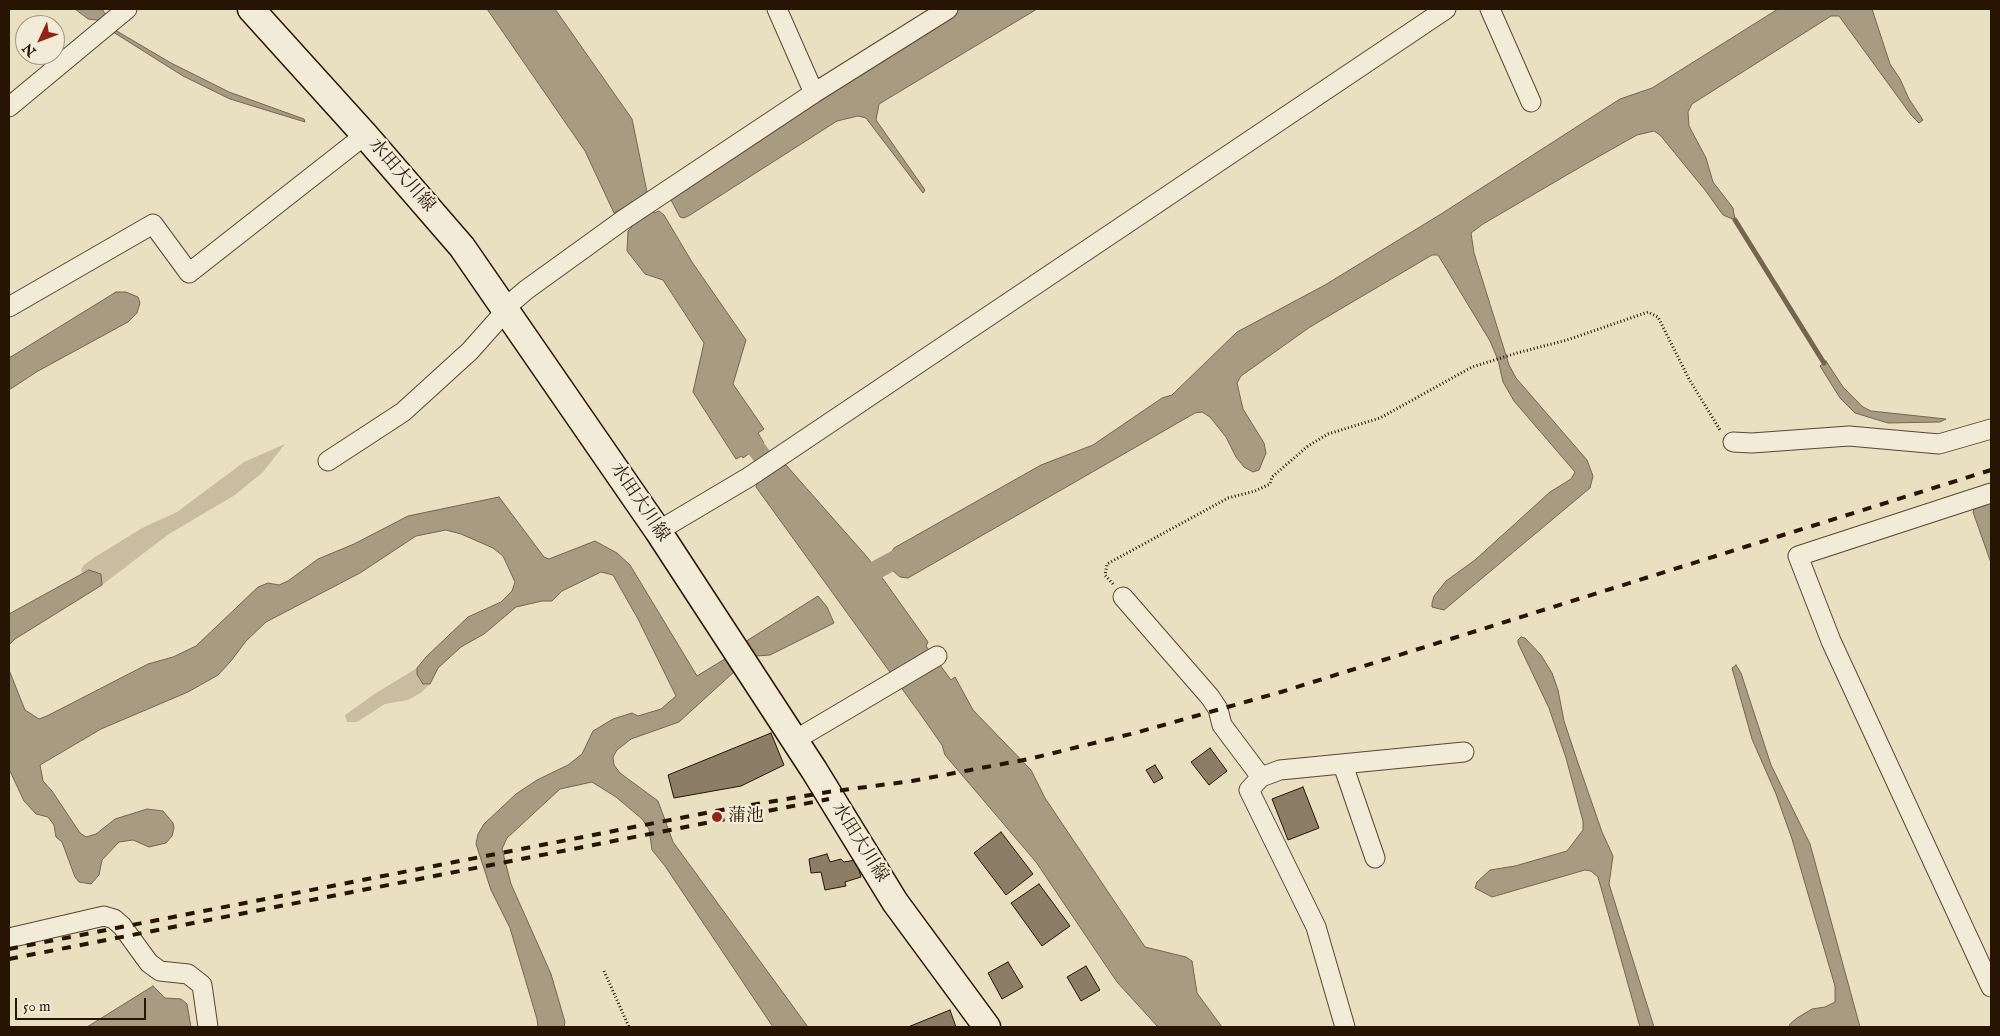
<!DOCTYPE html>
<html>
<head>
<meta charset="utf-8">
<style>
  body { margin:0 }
  #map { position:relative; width:2000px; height:1036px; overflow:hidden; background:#e9e0c2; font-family:"IM FELL English",serif }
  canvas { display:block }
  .frame { position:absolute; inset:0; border:10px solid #281402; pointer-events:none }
  .north { position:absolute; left:15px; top:15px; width:50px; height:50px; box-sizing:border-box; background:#f1ebd7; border:1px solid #a19582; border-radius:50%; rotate:227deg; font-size:14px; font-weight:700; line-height:20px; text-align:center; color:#281402 }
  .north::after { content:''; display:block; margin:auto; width:18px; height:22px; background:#8f2418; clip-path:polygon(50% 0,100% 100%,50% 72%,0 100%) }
  .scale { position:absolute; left:15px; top:998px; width:131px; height:22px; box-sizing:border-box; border:2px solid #281402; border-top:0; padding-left:6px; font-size:15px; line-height:18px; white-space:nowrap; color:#281402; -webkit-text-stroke:4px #f1ebd7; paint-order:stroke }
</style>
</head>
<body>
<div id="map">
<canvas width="2000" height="1036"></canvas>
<div class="frame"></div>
<div class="north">N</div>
<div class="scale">50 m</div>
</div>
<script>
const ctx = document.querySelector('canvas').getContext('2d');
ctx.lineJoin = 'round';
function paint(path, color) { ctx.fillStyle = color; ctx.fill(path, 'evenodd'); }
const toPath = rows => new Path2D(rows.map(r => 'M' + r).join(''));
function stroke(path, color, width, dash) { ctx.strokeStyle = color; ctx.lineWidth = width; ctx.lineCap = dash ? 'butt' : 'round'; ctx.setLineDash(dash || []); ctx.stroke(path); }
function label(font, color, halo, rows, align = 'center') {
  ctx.font = font + ' "IM FELL English","Noto Serif JP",serif'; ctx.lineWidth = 4.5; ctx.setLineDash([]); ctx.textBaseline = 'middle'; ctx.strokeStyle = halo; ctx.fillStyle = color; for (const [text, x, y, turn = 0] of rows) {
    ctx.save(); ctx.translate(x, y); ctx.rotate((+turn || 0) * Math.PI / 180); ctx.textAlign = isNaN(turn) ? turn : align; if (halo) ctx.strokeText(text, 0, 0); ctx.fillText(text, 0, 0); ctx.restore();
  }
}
paint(toPath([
  [285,444,263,472,235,495,169,534,102,585,101,574,89,570,82,573,81,569,84,565,95,557,144,527,177,512,244,462],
  [417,668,417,674,425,685,430,684,422,692,408,700,385,704,357,722,347,722,345,715,376,693]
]), '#c8bda1');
const water = toPath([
  [75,9,102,9,108,18,102,23,98,20,88,19,75,9],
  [487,9,555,9,632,119,647,192,642,197,654,213,659,211,664,215,692,262,746,340,733,384,764,429,758,433,764,443,743,458,742,456,736,459,693,392,704,343,663,280,645,274,627,251,628,231,632,227,621,209,614,213,585,151,487,9],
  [959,9,1037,9,879,104,876,120,925,190,923,193,866,118,858,116,837,121,690,215,684,218,680,217,671,200,959,9],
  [1778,9,1872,9,1890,64,1900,79,1909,99,1923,120,1919,123,1911,115,1839,16,1831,16,1692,104,1688,112,1689,126,1706,158,1713,182,1733,208,1735,220,1723,215,1705,190,1660,135,1654,131,1637,135,1589,162,1483,224,1471,233,1474,253,1509,365,1516,378,1587,460,1593,476,1590,488,1444,610,1432,607,1432,603,1434,596,1446,581,1475,560,1550,492,1571,479,1575,472,1514,401,1503,382,1498,360,1490,341,1438,255,1432,255,1310,327,1241,376,1237,383,1243,409,1264,443,1266,453,1259,470,1253,472,1244,467,1236,457,1226,437,1210,417,1202,412,1195,413,908,578,900,577,892,570,889,556,894,548,1041,465,1093,445,1162,398,1172,395,1237,332,1325,285,1441,214,1620,99,1652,88,1778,9],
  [110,30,115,30,171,63,229,92,304,119,305,122,230,99,183,76,110,30],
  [116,292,126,292,138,297,140,303,137,313,128,322,38,371,9,390,9,358,116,292],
  [1826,361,1843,387,1863,407,1871,411,1946,419,1940,422,1888,423,1855,413,1840,398,1820,366,1826,361],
  [776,463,781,467,786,465,868,558,928,642,926,646,951,680,955,677,973,710,1031,770,1045,798,1145,947,1186,957,1192,961,1197,993,1222,1027,1158,1027,1117,982,1036,862,945,755,942,745,921,715,756,487,758,480,776,463],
  [499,497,544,557,549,559,595,541,617,553,630,565,697,676,728,657,748,640,818,596,827,607,834,623,770,655,756,656,735,671,679,722,631,739,617,750,613,757,614,765,620,773,658,801,673,842,808,1027,773,1027,665,866,652,850,649,829,642,819,616,797,592,782,560,789,507,838,502,849,511,884,551,974,565,1022,564,1027,538,1027,537,1019,510,928,491,890,476,844,478,834,484,824,516,794,537,780,568,765,582,754,593,731,613,719,632,713,638,716,661,709,676,696,638,619,613,575,601,572,562,591,552,601,542,601,516,607,484,634,461,647,438,668,430,684,423,684,417,674,417,668,426,657,468,617,501,602,512,591,515,582,503,556,493,548,461,534,446,530,416,536,360,573,266,622,246,641,231,661,218,675,188,692,101,729,40,765,43,781,52,791,80,833,86,837,96,834,115,819,147,809,163,811,173,823,174,828,172,836,166,843,149,847,133,840,119,842,102,860,99,875,91,884,79,882,75,877,62,842,56,837,54,825,48,817,36,814,24,801,9,769,9,670,25,710,39,719,47,716,148,664,173,657,196,646,258,587,268,583,279,585,288,581,318,559,354,544,408,516,499,497],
  [1991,499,1991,563,1973,512,1976,504,1991,499],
  [89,570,101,574,102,585,15,639,9,645,9,614,89,570],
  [1521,637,1525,638,1541,655,1552,673,1558,690,1564,721,1577,760,1602,832,1613,856,1609,884,1654,1027,1640,1027,1598,877,1591,871,1585,870,1492,897,1475,888,1477,882,1490,870,1515,866,1567,851,1583,830,1583,821,1566,758,1549,708,1518,643,1518,640,1521,637],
  [1736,665,1741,673,1771,765,1810,844,1860,1027,1789,1027,1790,1024,1797,1018,1812,1009,1825,1007,1835,1002,1835,986,1792,839,1776,794,1752,739,1732,668,1736,665],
  [153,986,165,998,181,999,187,1004,191,1027,87,1027,153,986]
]);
paint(water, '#a79b81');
stroke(water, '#74654e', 1);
stroke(toPath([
  [1735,220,1824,363]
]), '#74654e', 5);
stroke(toPath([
  [742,429,778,478],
  [854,582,913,550]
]), '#a79b81', 19);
const building = toPath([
  [771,733,784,765,741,786,674,798,668,775,771,733],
  [1210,748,1227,771,1209,785,1191,762,1210,748],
  [1155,765,1163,778,1154,783,1146,770,1155,765],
  [1303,787,1319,828,1288,840,1272,799,1303,787],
  [1001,832,1033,874,1006,895,974,853,1001,832],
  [827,854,830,862,841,859,844,862,856,860,861,877,845,882,846,886,825,890,821,872,811,873,809,859,827,854],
  [1039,884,1070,926,1042,946,1011,903,1039,884],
  [1008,962,1023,987,1002,999,988,973,1008,962],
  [1086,966,1100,990,1081,1001,1067,977,1086,966],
  [950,1010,956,1027,908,1027,950,1010]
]);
paint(building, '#8c7e66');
stroke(building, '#281402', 1);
const street = toPath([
  [777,9,814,93],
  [1490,9,1531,102],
  [9,107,127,9],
  [9,307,153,224,189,273,365,135],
  [1733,442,1752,443,1849,436,1939,444,1991,429],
  [328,461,403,412,470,351,502,315,505,308,526,290,623,220,814,93,948,9],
  [1991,493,1798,556,1831,641,1991,987],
  [658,531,749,477,1446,9],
  [1123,597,1210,697,1218,709,1222,725,1261,777],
  [795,740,937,656],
  [1343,765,1375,858],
  [9,938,104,916,114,919,122,926,149,963,160,971,188,974,202,985,208,1027],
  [1345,1027,1316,927,1249,790,1261,777,1280,770,1464,752]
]);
const secondary = toPath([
  [251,9,365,135,462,247,658,531,814,770,895,902,987,1027]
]);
stroke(street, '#584732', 21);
stroke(secondary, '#281402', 29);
stroke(toPath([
  [1113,584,1105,575,1107,564,1228,498,1255,491,1270,484,1272,477,1308,446,1328,434,1380,418,1472,367,1517,353,1567,340,1648,312,1658,317,1689,379,1720,430],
  [604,971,629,1027]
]), '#281402', 3, [1, 2.5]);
stroke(street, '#f1ebd7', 19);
stroke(secondary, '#f1ebd7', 26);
stroke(toPath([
  [9,949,716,811,828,792,912,781,1029,759,1135,733,1281,692,1991,470],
  [9,959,829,799]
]), '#281402', 4, [9, 9]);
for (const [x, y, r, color] of [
  [717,817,6,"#8f2418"]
]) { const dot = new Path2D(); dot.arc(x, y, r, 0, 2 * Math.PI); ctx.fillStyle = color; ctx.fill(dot); stroke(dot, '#f1ebd7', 2); }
label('18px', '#281402', '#f1ebd7', [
  ["水田大川線",401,176,49],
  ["水田大川線",639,503,56],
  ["水田大川線",859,843,58]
]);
label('18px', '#281402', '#f1ebd7', [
  ["蒲池",728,817]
], 'left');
</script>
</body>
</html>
